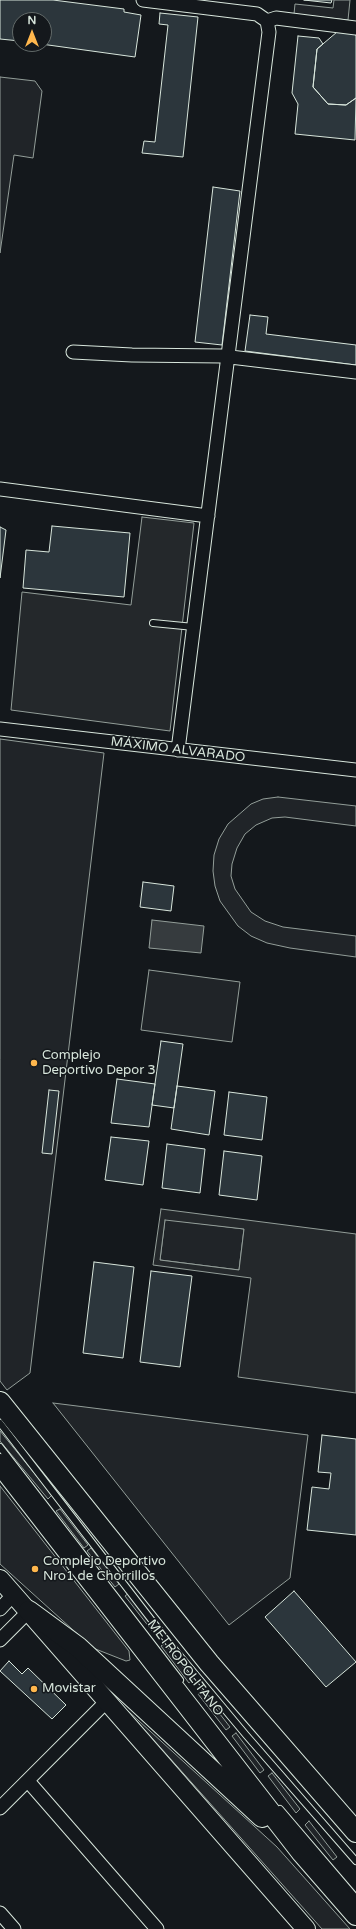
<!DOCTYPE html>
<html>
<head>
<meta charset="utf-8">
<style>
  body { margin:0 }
  #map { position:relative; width:356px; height:1929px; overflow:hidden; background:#14181c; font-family:"Varela Round",sans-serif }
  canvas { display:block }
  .north { position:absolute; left:12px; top:12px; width:40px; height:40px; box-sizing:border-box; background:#14181c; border:1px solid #626a69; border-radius:50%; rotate:0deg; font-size:11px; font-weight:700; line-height:16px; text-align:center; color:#d8e6dc }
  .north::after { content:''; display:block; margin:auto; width:14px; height:18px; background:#ffb74d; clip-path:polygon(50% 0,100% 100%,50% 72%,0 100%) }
</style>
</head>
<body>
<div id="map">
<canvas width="356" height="1929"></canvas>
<div class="north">N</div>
</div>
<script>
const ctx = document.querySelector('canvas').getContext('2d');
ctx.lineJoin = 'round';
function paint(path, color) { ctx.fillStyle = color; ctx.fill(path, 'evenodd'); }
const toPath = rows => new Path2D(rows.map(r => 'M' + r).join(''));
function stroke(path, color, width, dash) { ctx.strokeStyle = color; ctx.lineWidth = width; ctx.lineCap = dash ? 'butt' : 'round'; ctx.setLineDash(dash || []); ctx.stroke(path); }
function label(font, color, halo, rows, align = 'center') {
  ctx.font = font + ' "Varela Round",sans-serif'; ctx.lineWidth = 3; ctx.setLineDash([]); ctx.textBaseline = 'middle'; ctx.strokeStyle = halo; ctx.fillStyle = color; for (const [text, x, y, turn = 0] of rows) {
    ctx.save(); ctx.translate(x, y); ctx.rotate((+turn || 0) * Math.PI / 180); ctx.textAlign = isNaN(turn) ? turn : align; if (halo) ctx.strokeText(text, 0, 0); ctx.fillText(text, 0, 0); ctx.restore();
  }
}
const green = toPath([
  [334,0,350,0,348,20,294,14,295,4,333,8,334,0],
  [0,77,35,81,42,91,33,158,14,155,0,253,0,77],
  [0,739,104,753,30,1373,7,1390,0,1381,0,739],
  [278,797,356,806,356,826,285,817,272,818,256,825,245,834,237,848,232,864,231,876,235,889,251,912,265,921,283,927,356,936,356,957,290,948,267,943,251,936,238,926,220,901,215,886,213,871,214,855,219,839,228,824,251,804,263,799,278,797],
  [149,970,240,982,232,1042,141,1030,149,970],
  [165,1219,244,1229,239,1270,160,1260,165,1219],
  [53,1403,308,1435,290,1578,229,1625,53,1403],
  [0,1431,52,1495,48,1499,0,1441,0,1431],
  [0,1486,129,1651,130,1660,126,1661,93,1648,0,1564,0,1486],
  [60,1509,88,1545,84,1548,56,1511,60,1509],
  [91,1548,119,1584,115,1587,87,1551,91,1548],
  [129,1593,157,1629,153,1632,125,1596,129,1593],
  [165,1643,193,1680,189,1683,161,1646,165,1643],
  [202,1691,230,1727,226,1730,198,1694,202,1691],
  [127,1710,277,1847,350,1929,322,1929,127,1710],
  [236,1733,264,1770,260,1773,232,1736,236,1733],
  [272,1773,300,1809,296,1813,268,1776,272,1773],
  [309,1821,337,1857,333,1860,305,1825,309,1821]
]);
paint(green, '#202428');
stroke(green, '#939e99', 1);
const parking = toPath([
  [142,517,194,523,170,731,11,710,22,592,131,605,142,517],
  [161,1209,356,1234,356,1393,238,1377,251,1278,153,1265,161,1209],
  [165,1220,244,1229,239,1270,160,1260,165,1220]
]);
paint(parking, '#24282b');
stroke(parking, '#939e99', 1);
const water = toPath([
  [152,920,204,926,201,953,149,948,152,920]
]);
paint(water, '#363b3e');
stroke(water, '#939e99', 1);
const building = toPath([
  [0,0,53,0,124,9,124,12,141,15,135,57,41,44,44,44,44,20,20,20,20,41,0,39,0,0],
  [304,0,332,0,331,3,304,0],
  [160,13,198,17,183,157,142,153,144,141,155,142,168,25,159,24,160,13],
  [337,32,355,34,356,36,356,98,346,105,328,104,313,87,317,49,337,32],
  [298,36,319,38,323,44,317,49,313,87,328,104,346,105,356,98,355,140,295,134,298,104,292,93,298,36],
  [213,187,240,191,222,345,195,342,213,187],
  [250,315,268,317,266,334,356,345,356,365,245,351,250,315],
  [52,526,130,533,124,597,23,588,26,550,49,552,52,526],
  [0,527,6,530,0,578,0,527],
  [143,882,174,886,171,911,140,907,143,882],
  [161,1041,183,1044,174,1108,152,1105,161,1041],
  [117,1079,155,1084,149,1127,111,1123,117,1079],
  [177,1086,215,1091,209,1135,171,1129,177,1086],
  [49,1090,59,1091,52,1154,42,1153,49,1090],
  [229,1092,267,1097,262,1140,224,1135,229,1092],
  [111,1137,149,1141,143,1185,105,1180,111,1137],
  [167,1144,205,1149,200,1193,162,1188,167,1144],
  [224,1151,262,1156,257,1200,219,1195,224,1151],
  [94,1262,134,1267,123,1358,83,1353,94,1262],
  [151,1271,192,1276,180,1367,140,1362,151,1271],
  [322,1435,356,1439,356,1535,307,1530,312,1487,329,1489,331,1473,318,1472,322,1435],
  [294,1591,356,1662,326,1687,265,1617,294,1591],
  [9,1661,22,1674,28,1668,66,1705,52,1719,0,1671,9,1661]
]);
paint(building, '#2c363c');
stroke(building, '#d8e6dc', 1);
const lane = toPath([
  [153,623,194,627],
  [0,1423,170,1644,246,1735,356,1861],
  [0,1447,180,1680],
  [280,1809,356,1898]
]);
const street = toPath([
  [143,0,257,14,267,21,269,32,178,750],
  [267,21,276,18,356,28],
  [73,352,132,355,222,356,356,372],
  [0,489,208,516],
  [0,729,356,770],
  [0,1609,13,1595],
  [0,1640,29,1611],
  [28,1781,157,1929],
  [0,1808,106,1702],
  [0,1913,14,1929]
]);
const secondary = toPath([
  [0,1579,306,1929]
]);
const primary = toPath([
  [0,1402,209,1663,356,1832],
  [0,1464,302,1853,356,1915],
  [29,1611,78,1647,262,1817]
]);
stroke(lane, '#d8e6dc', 8);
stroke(street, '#d8e6dc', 15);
stroke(secondary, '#d8e6dc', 20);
stroke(primary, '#d8e6dc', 22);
stroke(lane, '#14181c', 6);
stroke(street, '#14181c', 13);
stroke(secondary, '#14181c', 18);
stroke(primary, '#14181c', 20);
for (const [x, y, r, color] of [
  [34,1063,4,"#ffb74d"],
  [35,1569,4,"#ffb74d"],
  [34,1689,4,"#ffb74d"]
]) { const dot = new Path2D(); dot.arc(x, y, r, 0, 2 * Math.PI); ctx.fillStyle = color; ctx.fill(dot); stroke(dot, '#14181c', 1.5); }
label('13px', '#d8e6dc', '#14181c', [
  ["MÁXIMO ALVARADO",178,750,7],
  ["METROPOLITANO",185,1668,53]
]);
label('13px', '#d8e6dc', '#14181c', [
  ["Complejo",42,1056],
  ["Deportivo Depor 3",42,1071],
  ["Complejo Deportivo",43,1562],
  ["Nro1 de Chorrillos",43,1577],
  ["Movistar",42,1689]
], 'left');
</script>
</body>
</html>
